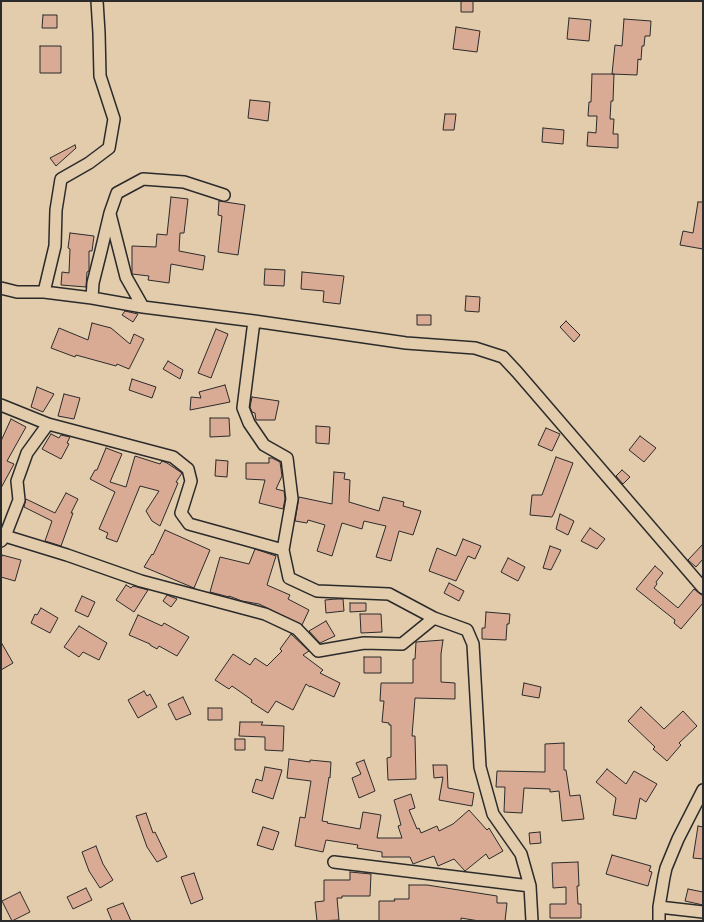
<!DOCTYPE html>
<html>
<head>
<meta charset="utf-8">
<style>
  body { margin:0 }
  #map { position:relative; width:704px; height:922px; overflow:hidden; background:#e3ccac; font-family:Mynerve,sans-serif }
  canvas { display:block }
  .frame { position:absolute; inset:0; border:2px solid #2b2b2b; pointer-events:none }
</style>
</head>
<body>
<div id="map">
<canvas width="704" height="922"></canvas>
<div class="frame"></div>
</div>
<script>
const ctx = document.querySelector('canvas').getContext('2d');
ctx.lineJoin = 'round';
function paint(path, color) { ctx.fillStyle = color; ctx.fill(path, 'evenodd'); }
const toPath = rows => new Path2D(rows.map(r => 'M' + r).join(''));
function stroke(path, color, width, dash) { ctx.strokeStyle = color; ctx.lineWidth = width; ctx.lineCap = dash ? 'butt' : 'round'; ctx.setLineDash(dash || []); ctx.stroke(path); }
const building = toPath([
  [461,1,473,1,473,12,461,12,461,1],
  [43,15,57,15,57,28,42,28,43,15],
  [569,18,591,20,589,41,567,39,569,18],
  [624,19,651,21,650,36,645,36,644,46,642,46,641,60,638,59,637,75,612,74,615,45,622,46,624,19],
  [456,27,480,31,477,52,453,49,456,27],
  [40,46,61,46,61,73,40,73,40,46],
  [592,74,614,74,613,101,611,101,610,119,614,119,613,134,618,134,618,148,587,146,588,132,596,133,597,116,588,116,589,102,591,102,592,74],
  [250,100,270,102,268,121,248,118,250,100],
  [445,114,456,114,454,130,443,130,445,114],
  [543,128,564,130,563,144,542,142,543,128],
  [75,145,76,148,56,166,50,158,75,145],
  [171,197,188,199,184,233,180,233,179,251,205,256,203,270,171,264,169,283,148,280,149,276,132,274,132,246,156,247,157,234,167,235,171,197],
  [219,201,245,205,238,255,218,252,222,216,218,215,219,201],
  [698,202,703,202,703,249,680,245,683,231,693,233,698,202],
  [70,233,94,236,92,251,89,251,89,271,87,272,86,287,61,285,62,272,69,273,70,249,68,248,70,233],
  [265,269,285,270,284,286,264,285,265,269],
  [302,272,344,276,340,304,323,302,324,291,301,289,302,272],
  [466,296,480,297,479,312,465,311,466,296],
  [125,311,138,314,133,322,122,315,125,311],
  [417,315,431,315,431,325,417,325,417,315],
  [566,321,580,335,574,342,560,327,566,321],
  [92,323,111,328,130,344,134,334,144,339,129,369,117,364,116,366,76,355,75,357,51,348,59,328,88,340,92,323],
  [216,329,228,334,211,378,198,373,216,329],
  [168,361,183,370,180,379,163,369,168,361],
  [132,379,156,387,152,398,129,390,132,379],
  [225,385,230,402,190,410,191,397,201,398,199,392,225,385],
  [37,387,54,394,43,412,31,407,37,387],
  [64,394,80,398,74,419,58,416,64,394],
  [252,397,279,401,275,420,256,420,255,413,252,412,250,407,252,397],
  [210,418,229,418,230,436,210,437,210,418],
  [11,419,26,427,7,461,14,464,1,488,1,441,11,419],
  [316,426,330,427,329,444,316,443,316,426],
  [546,428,560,434,552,451,538,445,546,428],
  [51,434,59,438,61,435,70,437,67,443,69,444,61,459,42,449,51,434],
  [640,436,656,448,644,462,629,450,640,436],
  [106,448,122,454,110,482,126,487,135,456,160,464,162,461,167,463,182,473,176,482,178,483,160,526,152,521,146,511,159,491,140,486,117,542,106,538,108,533,99,529,115,492,90,479,95,470,97,470,106,448],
  [556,457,573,463,554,513,552,517,530,515,532,495,542,495,556,457],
  [269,458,272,458,280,462,282,476,276,489,284,491,285,499,283,509,259,503,265,480,246,479,246,463,269,463,269,458],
  [216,460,228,461,227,477,215,476,216,460],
  [622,470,630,477,623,484,616,476,622,470],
  [334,472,345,473,344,479,350,480,349,502,379,511,383,497,404,502,403,506,421,511,413,535,399,531,391,561,376,557,386,526,364,521,362,529,342,523,332,556,317,551,325,525,308,520,307,523,295,521,299,497,332,504,334,472],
  [66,493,78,499,71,513,73,513,61,546,45,541,52,521,24,507,26,499,55,513,66,493],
  [560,514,574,521,568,535,556,529,560,514],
  [590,528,605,539,597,549,581,541,590,528],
  [165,530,210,550,194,588,144,567,152,554,153,555,165,530],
  [463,539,481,546,475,559,468,556,456,581,429,571,437,548,456,556,463,539],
  [703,544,703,559,696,567,688,560,703,544],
  [550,546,561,550,551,570,543,568,550,546],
  [255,549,276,556,267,585,290,595,288,599,309,610,302,625,259,604,242,601,229,596,229,597,210,592,220,557,249,564,255,549],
  [2,555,21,560,15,581,1,577,1,560,2,555],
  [508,558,525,567,518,581,501,572,508,558],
  [655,566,663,573,656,582,657,584,654,588,678,608,694,589,703,596,703,603,681,629,674,623,675,620,636,589,655,566],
  [449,583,464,591,459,601,444,593,449,583],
  [126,585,131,588,133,586,148,590,134,612,116,600,126,585],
  [167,595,177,599,171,607,163,601,167,595],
  [82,596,95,602,88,617,75,611,82,596],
  [336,599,343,599,344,611,326,613,325,600,336,599],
  [350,603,366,603,366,611,350,612,350,603],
  [41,608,58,618,50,633,31,623,35,614,37,615,41,608],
  [486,612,510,614,509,624,507,624,506,640,482,639,482,628,485,628,486,612],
  [360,614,381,614,382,632,361,633,360,614],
  [138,615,162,626,164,623,189,637,177,656,159,646,157,649,150,645,150,644,129,635,138,615],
  [326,621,335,636,320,643,309,631,326,621],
  [79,626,107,643,99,660,83,652,79,657,64,647,79,626],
  [291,634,309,651,303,655,323,670,320,673,340,683,334,697,310,686,310,687,306,684,293,710,276,701,268,713,251,702,252,700,232,686,229,689,215,680,233,654,250,665,255,658,267,666,282,651,280,649,291,634],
  [443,640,441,654,441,682,455,683,455,699,415,698,412,736,415,736,416,779,388,780,387,758,391,757,391,725,389,725,389,723,382,722,384,701,380,701,381,683,413,683,413,659,415,659,416,642,443,640],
  [1,642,13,663,1,670,1,642],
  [364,657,381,657,381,673,364,673,364,657],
  [524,683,541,687,539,698,522,695,524,683],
  [144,691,147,696,150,694,157,707,138,718,128,700,144,691],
  [183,697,191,714,176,720,168,704,183,697],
  [641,707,664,729,683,711,697,726,679,743,681,745,667,761,653,749,655,747,628,721,641,707],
  [208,708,222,708,222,720,208,720,208,708],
  [240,722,263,722,261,725,284,726,283,751,265,750,265,737,239,736,240,722],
  [235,739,245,739,245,750,235,750,235,739],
  [564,743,564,770,566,770,570,796,580,795,584,819,562,821,559,791,550,792,550,789,524,788,522,813,504,812,505,787,496,787,497,771,545,772,545,744,564,743],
  [289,759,310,762,310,760,331,762,330,778,329,777,322,821,328,822,327,823,360,829,363,812,381,815,377,838,402,838,398,826,401,825,394,800,411,794,415,808,409,810,417,829,419,828,421,833,437,826,439,831,453,824,469,810,487,830,489,828,503,851,489,859,486,854,465,871,454,859,438,866,434,856,413,864,410,857,382,857,382,852,357,848,358,845,326,840,323,852,295,846,300,817,305,818,311,781,287,778,289,759],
  [364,760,375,791,359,798,352,778,361,774,356,763,364,760],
  [433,765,447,765,448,788,474,793,472,806,439,800,443,777,434,778,433,765],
  [265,767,282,770,273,799,252,792,256,779,262,781,265,767],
  [607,769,626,784,634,771,657,784,646,802,640,798,636,819,613,815,616,798,596,782,607,769],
  [146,813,153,833,155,832,167,857,157,862,147,847,136,816,146,813],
  [698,826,703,827,703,859,693,858,698,826],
  [263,827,279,832,273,850,257,845,263,827],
  [540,832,541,843,530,844,529,833,540,832],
  [96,846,103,864,113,880,100,888,89,871,82,852,96,846],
  [612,855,651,866,649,871,652,872,648,886,606,874,612,855],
  [578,862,579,886,577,886,578,904,581,904,581,918,550,918,550,904,566,904,566,887,553,888,552,863,578,862],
  [350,872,371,874,370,896,342,896,342,898,337,898,339,920,317,921,315,902,324,901,324,880,350,880,350,872],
  [194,873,203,899,191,904,181,877,194,873],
  [409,885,427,885,497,896,497,903,507,903,505,921,479,921,461,918,461,921,379,921,379,901,395,901,394,899,409,899,409,885],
  [86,888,92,900,73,909,67,897,86,888],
  [688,889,703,892,703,905,685,901,688,889],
  [20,892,30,912,12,921,2,901,20,892],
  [123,903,131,921,112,921,107,909,123,903]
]);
paint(building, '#d9ab95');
stroke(building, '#2b2b2b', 1);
const minor = toPath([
  [110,214,126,277,143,307],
  [1,288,17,292,44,292,92,298,143,307,254,321,406,343,475,348,503,357,517,372,703,588],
  [44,292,55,246,56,210,61,179,89,163,109,148,114,119,100,76,99,33,97,1],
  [92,298,93,283,101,251,110,213,117,193,143,179,184,182,224,195],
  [254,321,243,408,249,423,264,445,287,458,292,499,283,550],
  [1,405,48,424,173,457,188,469,191,481,181,513,189,524,283,550,289,578,317,591,389,594,434,618,467,630,473,644,480,767,493,814,521,854,530,886,532,921],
  [5,536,67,555,141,581,265,614,297,629,318,651,364,643,402,644,434,618],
  [1,541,5,536,19,500,17,481,27,453,48,424],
  [334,862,530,886],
  [659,907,703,912],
  [659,921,659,907,664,877,666,868,678,839,703,790]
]);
stroke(minor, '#2b2b2b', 14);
stroke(minor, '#e3ccac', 11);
</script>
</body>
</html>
